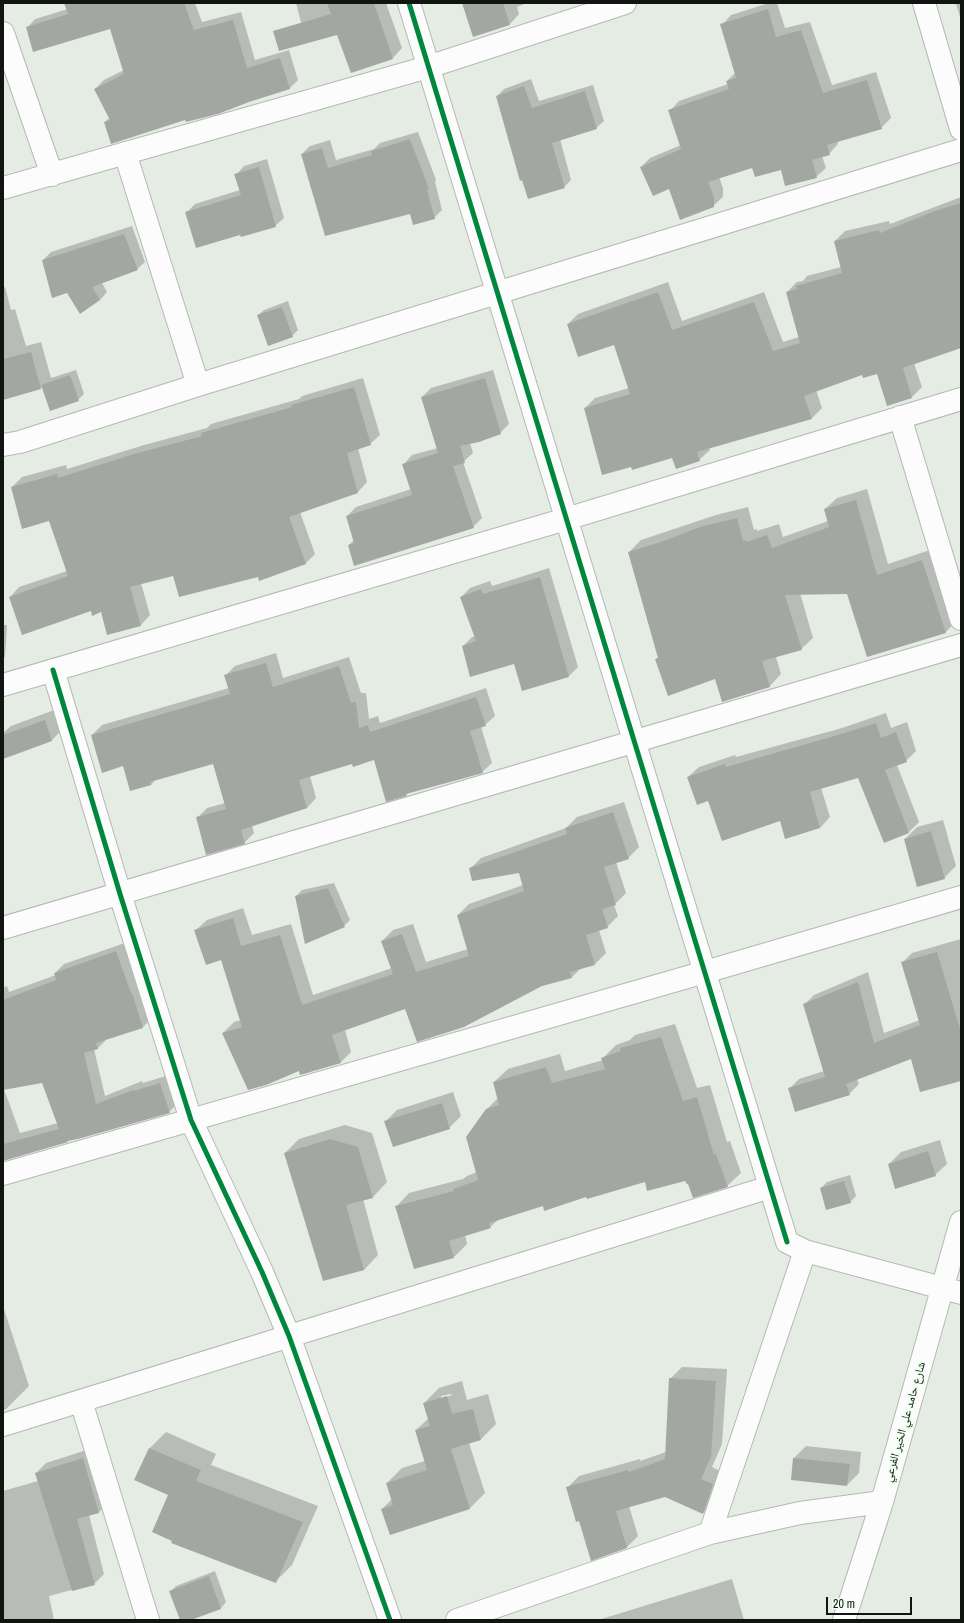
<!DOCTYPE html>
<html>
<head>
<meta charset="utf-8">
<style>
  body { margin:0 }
  #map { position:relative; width:964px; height:1623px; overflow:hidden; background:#e5ece4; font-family:"Archivo Narrow",sans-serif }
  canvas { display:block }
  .frame { position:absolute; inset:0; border:4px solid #101510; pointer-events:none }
  .scale { position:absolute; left:826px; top:1597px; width:86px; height:18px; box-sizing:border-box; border:2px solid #101510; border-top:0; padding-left:5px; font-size:12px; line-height:14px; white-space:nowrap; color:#101510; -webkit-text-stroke:3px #effeef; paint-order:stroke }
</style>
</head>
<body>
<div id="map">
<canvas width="964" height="1623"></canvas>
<div class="frame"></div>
<div class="scale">20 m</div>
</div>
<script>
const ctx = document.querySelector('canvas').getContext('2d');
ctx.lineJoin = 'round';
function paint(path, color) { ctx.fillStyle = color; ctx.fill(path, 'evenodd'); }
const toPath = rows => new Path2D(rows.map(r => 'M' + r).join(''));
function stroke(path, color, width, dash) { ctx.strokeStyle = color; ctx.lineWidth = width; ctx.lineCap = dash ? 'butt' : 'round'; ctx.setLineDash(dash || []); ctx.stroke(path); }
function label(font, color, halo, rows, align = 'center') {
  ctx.font = font + ' "Archivo Narrow","Noto Naskh Arabic",sans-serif'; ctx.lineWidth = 4; ctx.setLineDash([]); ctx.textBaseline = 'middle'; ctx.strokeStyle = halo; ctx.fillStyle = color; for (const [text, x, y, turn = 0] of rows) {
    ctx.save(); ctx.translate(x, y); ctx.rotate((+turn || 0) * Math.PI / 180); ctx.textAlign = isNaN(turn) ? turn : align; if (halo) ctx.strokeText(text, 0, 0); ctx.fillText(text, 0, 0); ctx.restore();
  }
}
paint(toPath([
  [66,3,195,3,202,22,241,12,255,60,289,50,298,80,290,88,186,118,105,122,109,118,95,89,104,80,124,70,111,28,27,28,35,19,68,9],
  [296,3,386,3,402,48,393,58,338,33,306,42],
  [465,3,527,3,517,7,519,14,510,24],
  [769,3,777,3,785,28,810,22,832,85,876,72,891,118,881,128,837,141,838,144,829,154,822,156,826,168,816,177,782,169,753,167,719,177,723,188,723,197,713,206,669,188,641,167,650,158,681,145,670,111,679,101,728,84,727,81,735,73,722,25,731,15],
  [958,3,961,3,961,20,956,4],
  [531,79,539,101,593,85,604,121,596,128,560,139,571,180,564,187,497,96,504,89],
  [418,132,436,180,435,182,442,210,434,218,411,213,302,154,310,146,330,140,336,160,374,149,380,143],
  [267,159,284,218,275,226,241,233,187,212,195,204,240,190,236,175,244,166],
  [961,197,961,347,914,363,922,387,912,397,878,373,863,374,816,390,822,408,812,418,709,447,710,450,699,460,673,456,585,408,595,398,629,388,615,344,568,324,578,314,668,282,682,321,764,292,783,342,799,337,787,292,797,282,803,281,807,276,841,267,835,241,845,231,889,221,890,224],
  [132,226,145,262,137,269,102,283,107,292,100,300,67,292,43,260,51,252],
  [5,287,11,310,15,309,26,346,41,342,51,378,76,370,84,394,78,400,43,386,41,388,3,398,3,288],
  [288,301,298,330,292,336,258,315,264,310],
  [493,370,509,424,500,433,470,443,473,453,463,462,482,518,473,527,349,545,354,540,347,516,356,507,411,489,404,464,412,455,438,448,422,397,431,388],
  [363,378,380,435,370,444,358,448,367,482,358,492,300,512,315,554,306,563,259,576,174,575,141,583,150,615,141,625,102,611,10,597,19,587,67,571,49,520,12,487,22,477,66,465,67,469,144,445,207,428,211,424,299,399,302,396],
  [867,489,888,564,933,549,957,620,946,632,847,593,800,593,813,638,801,649,776,657,781,674,770,686,723,701,716,677,656,659,659,657,629,552,641,540,716,515,748,507,754,530,757,529,757,531,779,524,783,537,828,521,825,509,837,498],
  [549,568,578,667,569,676,515,663,463,646,472,637,475,636,461,597,470,588,490,581,492,586],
  [3,625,7,625,5,657,3,659],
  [276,653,283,678,349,657,361,693,366,693,369,719,378,716,380,723,486,688,495,716,485,725,481,727,492,763,482,772,408,793,406,795,375,759,353,763,310,776,316,798,307,808,252,825,254,833,244,843,197,818,207,808,225,803,213,762,156,779,151,785,130,790,124,765,92,735,102,725,229,688,226,675,235,666],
  [57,709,64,728,52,740,6,756,3,748,3,733,11,726],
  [886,713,891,728,907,722,916,751,906,761,897,765,919,822,909,832,859,777,821,788,830,817,820,828,781,819,709,800,688,777,699,767,735,755,736,757,842,728],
  [624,802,639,847,628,858,616,862,626,893,614,905,618,916,607,927,599,930,606,953,595,964,581,968,572,977,406,1008,345,1030,351,1052,340,1063,300,1070,223,1033,234,1022,241,1020,222,959,196,930,207,920,243,908,252,935,291,924,313,995,392,968,382,941,393,930,413,924,426,962,468,949,458,915,469,904,523,885,520,871,470,869,481,858,566,828,577,817],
  [943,820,956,866,944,878,905,839,917,827],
  [334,883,350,920,344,926,296,896,302,890],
  [961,939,961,1080,911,1058,857,1079,859,1084,849,1094,789,1089,799,1079,824,1071,804,1005,814,995,868,972,884,1033,920,1020,902,963,912,953],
  [125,943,152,1018,143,1027,107,1039,98,1048,94,1049,105,1096,142,1081,143,1083,169,1075,178,1103,169,1112,69,1140,67,1142,3,1160,3,988,7,986,9,992,56,975,55,973,64,964],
  [42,1081,58,1123,20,1133,4,1089],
  [675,1024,697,1088,710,1085,727,1142,730,1141,741,1173,727,1186,689,1182,686,1180,645,1180,587,1196,543,1205,498,1220,490,1227,465,1235,467,1244,454,1257,396,1207,409,1193,463,1179,467,1176,477,1172,486,1110,498,1098,494,1082,508,1069,560,1054,565,1071,603,1060,602,1059,616,1045,630,1040,635,1035],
  [453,1092,461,1116,449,1128,385,1122,397,1110],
  [345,1125,372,1133,387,1182,373,1197,363,1199,378,1255,364,1270,324,1280,285,1153,299,1139],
  [940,1140,947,1164,935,1175,889,1164,901,1152],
  [850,1175,856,1196,850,1202,821,1188,827,1182],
  [3,1306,29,1386,6,1409,3,1410],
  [682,1367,727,1369,722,1444,712,1467,724,1473,714,1502,703,1513,665,1496,629,1506,638,1536,626,1548,580,1520,567,1488,579,1476,640,1459,640,1461,666,1452,670,1379],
  [462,1381,467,1400,488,1394,496,1424,481,1439,469,1443,485,1493,470,1508,390,1534,382,1509,392,1499,387,1483,402,1468,425,1461,416,1430,429,1418,424,1403,439,1388],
  [451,1394,452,1395,441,1399,441,1396],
  [166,1432,216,1454,211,1465,318,1506,292,1565,276,1581,169,1495,136,1480,150,1448],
  [806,1446,861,1452,859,1473,847,1485,792,1479,794,1458],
  [93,1448,109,1502,99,1512,89,1515,104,1574,94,1584,49,1596,54,1620,3,1620,3,1491,38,1481,36,1473,46,1463],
  [215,1571,226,1602,221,1608,189,1620,182,1620,171,1591,176,1586],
  [732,1579,744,1620,598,1620]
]), '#0003');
paint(toPath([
  [64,3,184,3,194,30,233,20,247,68,280,58,290,89,249,102,218,114,186,122,185,120,111,144,104,122,110,120,94,89,124,74,110,29,33,52,26,27,68,14],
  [327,3,374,3,393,59,351,73,337,35,279,51,273,31,331,14],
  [462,3,503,3,510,25,473,37],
  [768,9,776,37,801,30,823,93,867,80,882,129,827,145,830,155,812,160,817,178,785,186,781,170,755,177,752,168,708,182,714,197,714,207,680,220,669,189,653,196,640,167,681,149,668,110,729,89,726,81,736,78,720,24],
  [524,86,532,108,585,91,597,129,552,143,565,188,528,199,522,180,520,181,496,96],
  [410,139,429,189,427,190,435,219,413,225,410,214,325,236,301,154,322,148,328,168,372,155,371,151],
  [259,167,276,227,241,237,240,235,196,248,185,212,241,195,234,174],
  [961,203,961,348,903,368,912,398,887,406,877,374,863,378,862,375,804,396,812,419,697,452,700,461,676,469,672,458,632,470,631,467,602,475,584,408,630,394,614,345,578,357,567,324,658,292,672,330,754,302,773,351,800,343,786,292,797,289,796,286,842,273,834,241,879,230,880,233,935,211],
  [124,234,138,270,92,287,100,300,80,314,67,293,52,298,42,260],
  [282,307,293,337,268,346,257,315],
  [31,352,41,389,3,400,3,359],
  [70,375,79,401,50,411,41,385],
  [485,378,501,434,479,442,460,446,465,463,453,466,474,528,354,566,348,545,354,543,346,516,412,495,402,464,438,453,421,397],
  [354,387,371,445,347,453,358,493,289,517,306,564,259,581,258,577,179,597,173,576,130,587,141,626,107,635,101,612,92,616,91,611,22,635,9,597,68,576,49,521,22,529,11,487,57,474,58,478,134,454,202,436,201,433,292,407,291,405],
  [856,500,877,575,922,560,946,633,867,657,847,594,785,595,802,650,762,661,770,687,722,702,715,679,668,696,655,659,658,658,628,552,661,542,703,526,737,518,743,541,745,540,746,542,767,535,772,548,829,527,824,509],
  [540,577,569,677,522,691,514,664,470,677,462,646,476,641,460,597,481,589,483,594],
  [266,663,273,687,339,666,351,703,356,702,359,728,368,725,370,732,476,697,486,726,470,731,483,773,406,794,407,796,386,802,374,760,353,767,352,764,299,780,307,808,241,830,245,844,206,855,196,817,226,809,213,764,150,782,151,785,130,791,123,766,102,773,91,735,230,694,224,675],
  [45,720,52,741,3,759,3,735],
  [876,723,881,738,896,732,907,762,885,770,909,833,884,843,858,778,810,792,820,828,785,839,780,821,722,841,708,801,697,805,687,777,725,764,726,767,831,737],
  [613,812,629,859,604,867,616,905,602,909,608,928,586,935,595,965,570,972,572,978,542,986,464,1027,417,1042,405,1009,332,1035,341,1063,300,1075,299,1071,266,1085,248,1090,222,1033,242,1027,221,960,206,965,194,930,233,918,241,946,280,935,302,1005,393,974,381,941,402,934,416,972,469,956,457,915,524,891,519,873,472,881,469,868,567,834,565,828],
  [931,831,945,879,917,887,904,839],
  [328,888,345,927,305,944,295,896],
  [116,951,131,993,132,993,143,1028,96,1043,98,1049,84,1053,96,1104,133,1090,134,1091,160,1083,170,1113,78,1139,67,1141,68,1142,3,1161,3,1144,59,1129,42,1083,3,1090,3,1000,56,980,54,973],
  [937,952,961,1032,961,1081,920,1092,911,1059,846,1084,850,1095,795,1112,788,1088,825,1077,803,1004,858,982,874,1043,920,1025,901,962],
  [661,1037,683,1101,697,1097,714,1155,716,1154,728,1187,693,1198,688,1184,687,1184,685,1181,647,1191,645,1182,587,1199,586,1197,544,1211,543,1206,489,1223,491,1228,449,1241,454,1258,414,1269,395,1206,454,1191,453,1189,478,1180,466,1137,486,1109,499,1105,493,1082,546,1067,552,1083,605,1069,601,1058,621,1051,620,1048],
  [442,1103,450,1129,393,1147,384,1121],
  [330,1139,358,1147,373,1198,346,1205,364,1270,323,1281,284,1153],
  [928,1151,936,1176,895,1189,888,1164],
  [844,1181,851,1203,826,1210,820,1188],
  [669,1378,716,1381,711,1457,701,1479,713,1484,703,1514,665,1497,616,1511,627,1548,591,1561,579,1521,576,1522,566,1487,628,1470,629,1472,665,1459],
  [447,1396,452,1414,473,1409,481,1440,451,1449,470,1509,390,1535,381,1509,393,1505,386,1483,427,1470,415,1430,430,1426,423,1403],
  [149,1448,201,1470,196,1481,303,1522,276,1583,171,1543,172,1541,152,1532,168,1495,134,1480],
  [83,1458,99,1513,77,1519,95,1585,72,1591,35,1473],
  [793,1458,850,1464,847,1486,791,1480],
  [209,1576,221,1609,191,1620,180,1620,169,1591]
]), '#a2a8a1');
const minor = toPath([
  [409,3,787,1242,805,1251,961,1293],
  [924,3,961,129],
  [3,33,52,175],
  [125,153,198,385],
  [3,188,428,67,625,3],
  [900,417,961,619],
  [3,445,20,442,198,385,961,150],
  [53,670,120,894,191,1120,262,1272,289,1336,390,1620],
  [3,685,566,519,961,399],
  [3,928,961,645],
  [3,1174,705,972,961,897],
  [81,1401,148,1620],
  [3,1425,770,1187],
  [710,1533,805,1251],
  [457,1620,710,1533,800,1513,882,1502],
  [844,1620,882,1502,961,1222]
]);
stroke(minor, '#b4b9b3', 24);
stroke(minor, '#fbfcfb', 22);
stroke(toPath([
  [409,3,787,1242],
  [53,670,120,894,191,1120,262,1272,289,1336,390,1620]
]), '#00873e', 5);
label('12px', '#101510', '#effeef', [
  ["شارع حامد علي الخير الفرعي",905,1422,-74]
]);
</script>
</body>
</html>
